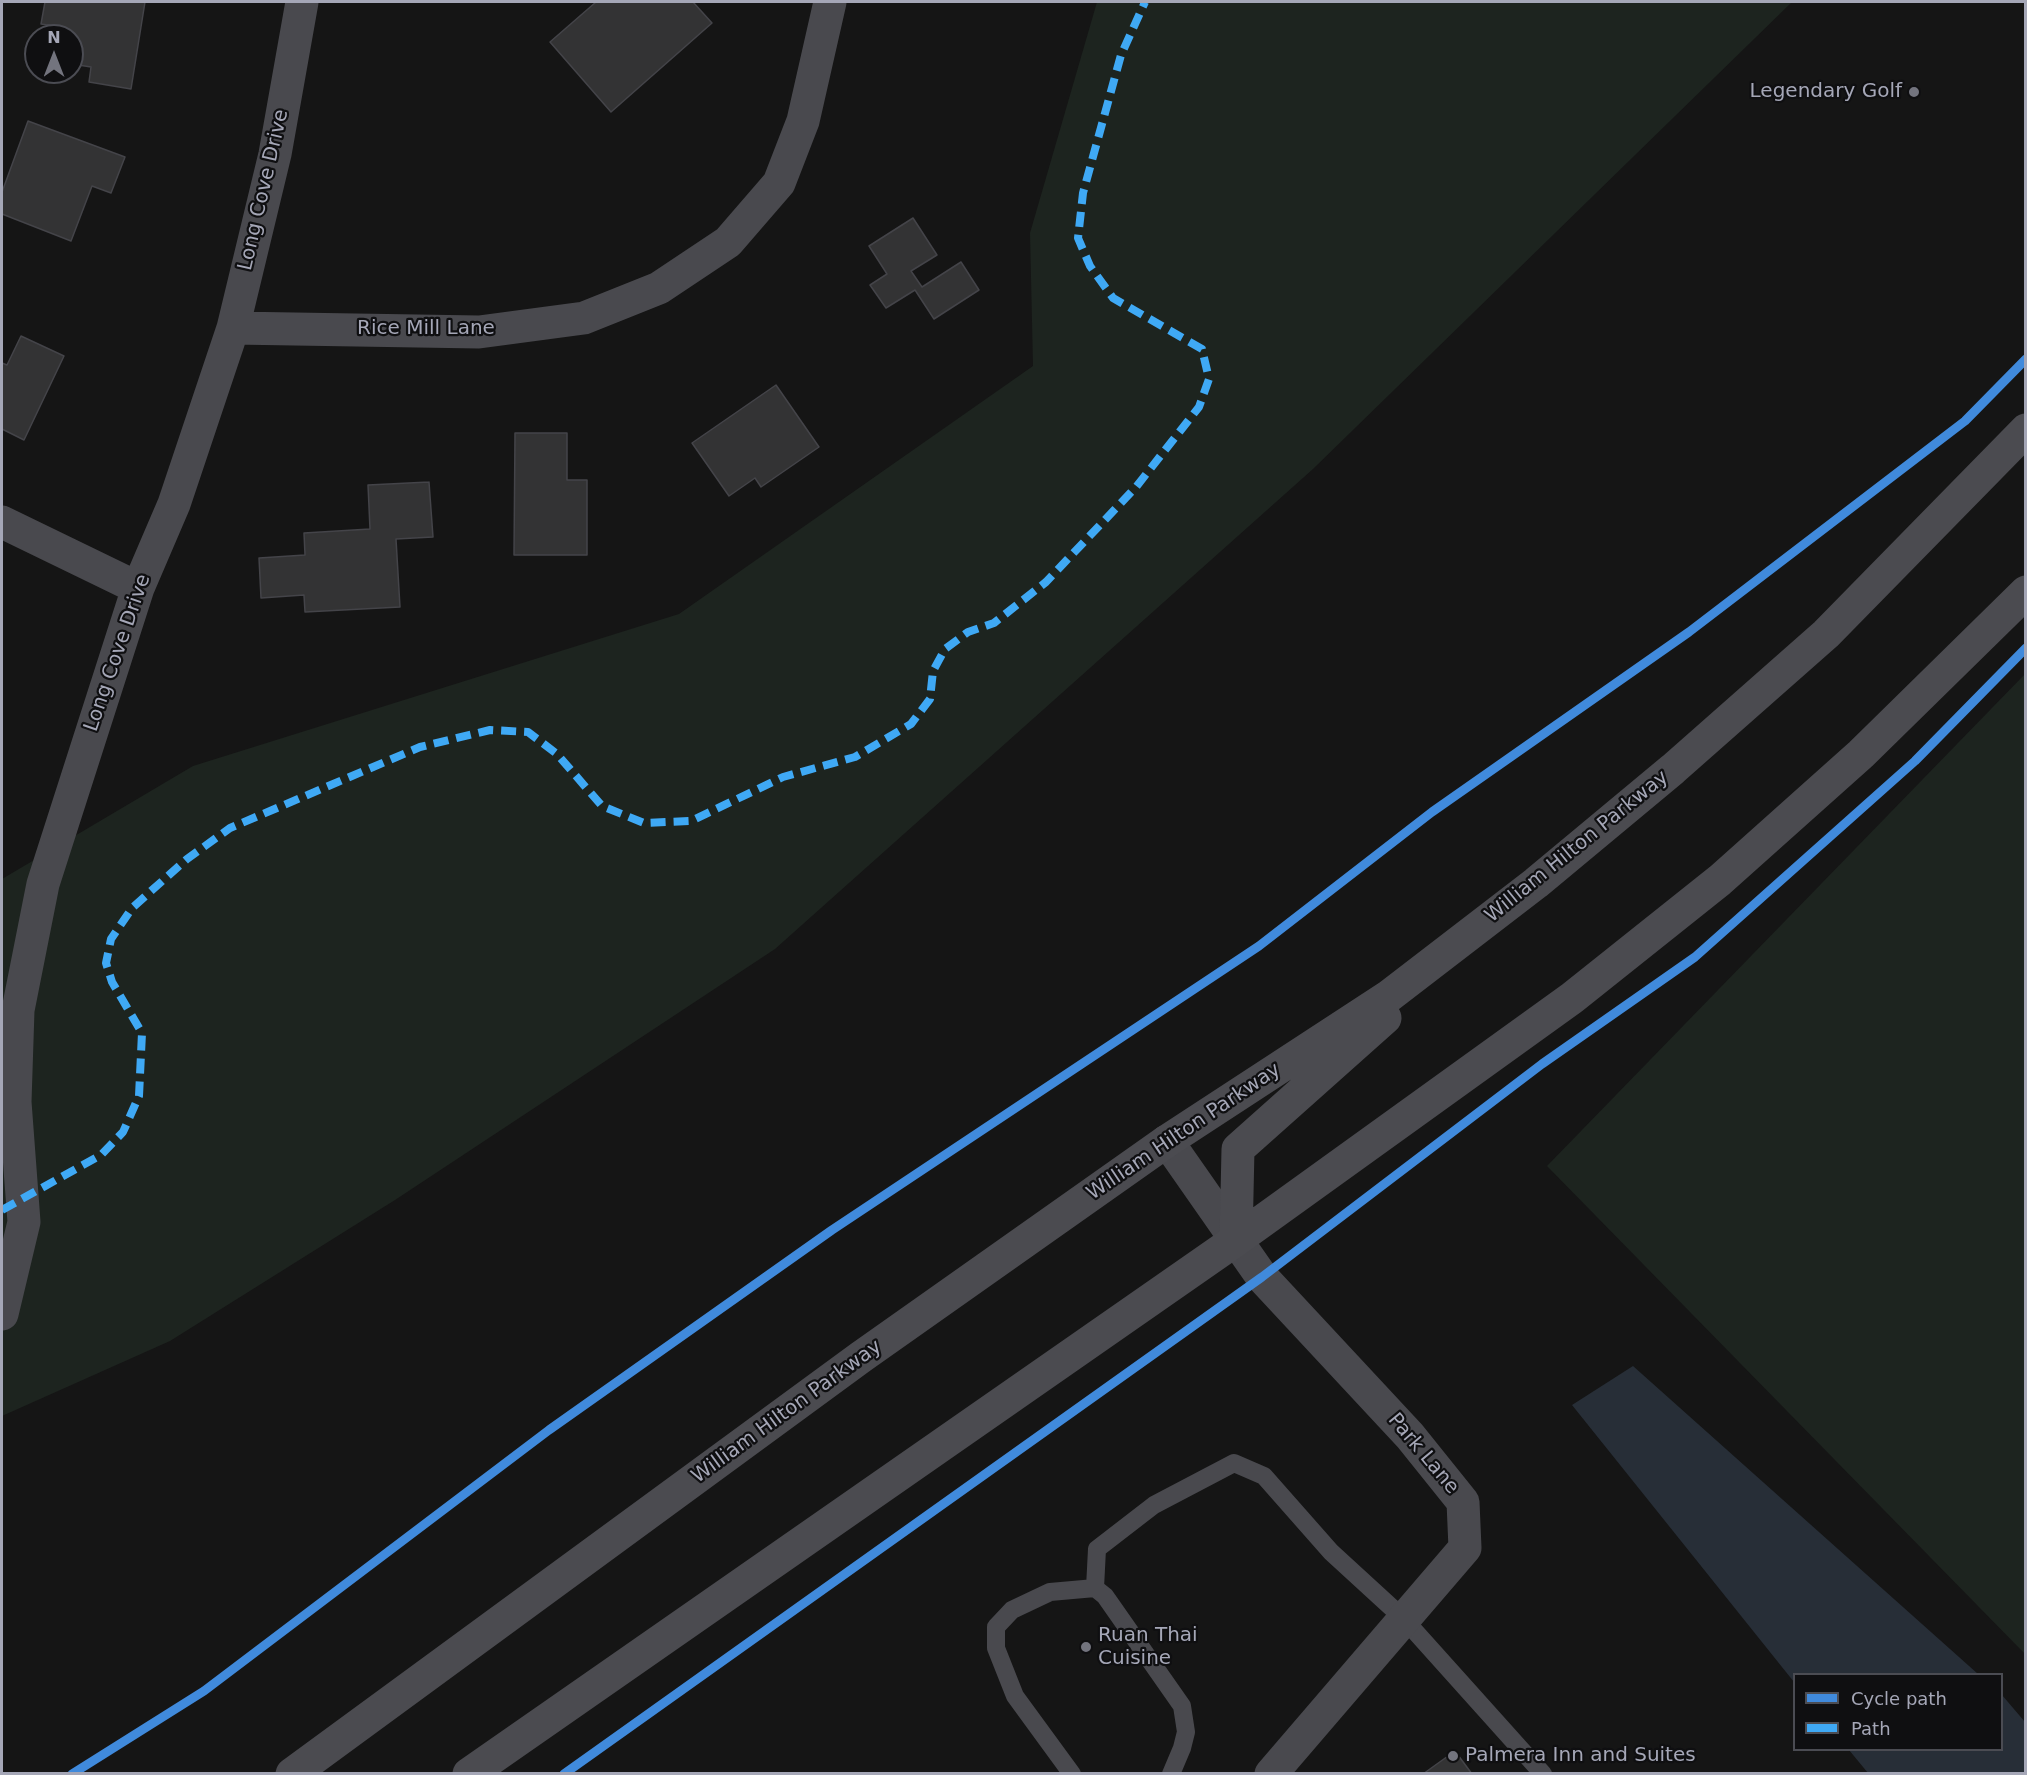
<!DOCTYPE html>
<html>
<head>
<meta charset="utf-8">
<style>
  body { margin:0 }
  #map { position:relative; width:2027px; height:1775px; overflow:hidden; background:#151515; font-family:"DejaVu Sans",sans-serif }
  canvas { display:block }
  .frame { position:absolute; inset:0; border:3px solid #a5a7b7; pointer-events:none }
  .legend { position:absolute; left:1793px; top:1673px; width:210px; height:78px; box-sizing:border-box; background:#0f0f11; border:2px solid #4b4c53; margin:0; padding:8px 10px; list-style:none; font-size:18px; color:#a5a7b7 }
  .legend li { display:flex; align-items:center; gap:12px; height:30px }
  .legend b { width:30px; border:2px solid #4b4c53 }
  .north { position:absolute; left:24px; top:24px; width:60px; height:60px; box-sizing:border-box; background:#0f0f11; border:2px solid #4b4c53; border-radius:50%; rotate:0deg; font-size:16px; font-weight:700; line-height:24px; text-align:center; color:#a5a7b7 }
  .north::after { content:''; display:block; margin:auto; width:21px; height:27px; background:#73747e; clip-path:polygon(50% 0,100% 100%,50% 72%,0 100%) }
</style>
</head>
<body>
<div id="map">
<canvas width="2027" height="1775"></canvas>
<div class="frame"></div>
<ul class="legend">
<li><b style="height:8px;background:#408adc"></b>Cycle path</li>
<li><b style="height:8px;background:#3fa9f5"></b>Path</li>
</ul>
<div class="north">N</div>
</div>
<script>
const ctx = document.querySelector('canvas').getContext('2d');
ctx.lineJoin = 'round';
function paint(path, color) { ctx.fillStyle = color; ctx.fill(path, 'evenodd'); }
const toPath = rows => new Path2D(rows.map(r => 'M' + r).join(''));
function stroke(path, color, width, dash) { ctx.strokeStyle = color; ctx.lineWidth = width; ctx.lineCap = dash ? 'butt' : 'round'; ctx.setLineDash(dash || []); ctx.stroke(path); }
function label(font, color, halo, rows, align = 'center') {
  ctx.font = font + ' "DejaVu Sans",sans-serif'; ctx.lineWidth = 4.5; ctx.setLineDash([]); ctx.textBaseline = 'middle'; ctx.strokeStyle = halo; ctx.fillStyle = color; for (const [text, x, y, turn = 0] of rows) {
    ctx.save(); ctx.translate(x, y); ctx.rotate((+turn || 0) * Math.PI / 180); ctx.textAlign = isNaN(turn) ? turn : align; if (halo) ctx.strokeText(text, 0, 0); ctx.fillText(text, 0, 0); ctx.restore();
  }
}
paint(toPath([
  [1097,2,1792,2,1313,469,775,949,395,1200,170,1341,2,1416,2,879,193,766,679,614,1033,366,1030,233],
  [2025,674,2025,1654,1547,1166]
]), '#1d241f');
paint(toPath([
  [1633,1366,1978,1674,1794,1674,1794,1682,1572,1405],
  [2002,1695,2025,1722,2025,1773,1868,1773,1849,1750,2002,1750]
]), '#272e37');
const building = toPath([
  [45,2,145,2,131,89,89,82,91,67,72,64,72,36,58,36,60,27,41,24,45,2],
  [596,2,693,2,712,23,611,112,550,42,596,2],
  [28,121,125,157,111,193,92,186,71,241,2,214,2,192,28,121],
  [913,218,937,255,911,271,922,287,961,262,979,290,934,319,915,290,886,308,870,285,887,274,869,246,913,218],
  [21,336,64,356,24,440,2,429,2,363,7,365,21,336],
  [776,385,819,447,761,487,755,478,729,496,692,443,776,385],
  [515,433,567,433,567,480,587,480,587,555,514,555,515,433],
  [429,482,433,537,396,539,400,607,305,612,304,595,261,598,259,558,305,555,304,533,370,529,368,485,429,482],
  [1455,1751,1472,1774,1423,1774,1455,1751]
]);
paint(building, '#333334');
stroke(building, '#444449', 1.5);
stroke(toPath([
  [1095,1588,1097,1549,1154,1505,1234,1463,1264,1476,1331,1552,1403,1618,1543,1774],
  [1072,1774,1015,1696,996,1648,996,1627,1012,1610,1050,1592,1095,1588,1105,1596,1182,1706,1186,1732,1182,1748,1171,1774]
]), '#49494e', 18);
stroke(toPath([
  [233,328,479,332,584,318,659,288,728,242,779,183,803,121,830,2],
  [2,522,138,588],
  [1167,1141,1262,1277,1410,1436,1463,1502,1465,1548,1271,1774],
  [2,1314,24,1222,15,1102,18,1010,43,884,138,588,174,504,233,328,275,154,302,2]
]), '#49494e', 33);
stroke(toPath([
  [1236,1240,1238,1149,1385,1018],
  [292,1774,861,1357,1167,1141,1389,996,1536,883,1673,769,1826,634,2026,430],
  [469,1774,1236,1240,1572,998,1720,880,1861,754,2026,592]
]), '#4b4b50', 33);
stroke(toPath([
  [2,1210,101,1155,123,1132,139,1096,142,1033,112,982,106,963,111,939,132,908,187,859,230,828,420,747,490,730,528,732,557,754,602,806,644,823,691,821,783,777,855,757,911,724,930,699,933,671,945,649,968,632,994,623,1046,582,1136,487,1199,407,1209,379,1202,349,1113,298,1090,266,1078,238,1083,193,1121,55,1145,2]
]), '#3fa9f5', 8, [15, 8]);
stroke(toPath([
  [72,1774,204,1691,549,1430,832,1230,1259,946,1432,812,1689,632,1965,421,2026,359],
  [564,1774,1262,1277,1542,1064,1695,957,1915,761,2026,648]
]), '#408adc', 9);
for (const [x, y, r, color] of [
  [1914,92,6,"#73747e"],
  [1086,1647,6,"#73747e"],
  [1453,1756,6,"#73747e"]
]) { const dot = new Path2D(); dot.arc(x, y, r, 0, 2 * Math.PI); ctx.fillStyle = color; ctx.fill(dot); stroke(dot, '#0f0f11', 2); }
label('20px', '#a5a7b7', '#0f0f11', [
  ["Legendary Golf",1902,92,"right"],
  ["Ruan Thai",1098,1636],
  ["Cuisine",1098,1659],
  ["Palmera Inn and Suites",1465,1756]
], 'left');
label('20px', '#a5a7b7', '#0f0f11', [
  ["Long Cove Drive",264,190,-77],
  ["Rice Mill Lane",426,329],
  ["Long Cove Drive",118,653,-71],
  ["William Hilton Parkway",1577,847,-39],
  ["William Hilton Parkway",1184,1132,-34],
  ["William Hilton Parkway",787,1412,-36],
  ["Park Lane",1423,1454,50]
]);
</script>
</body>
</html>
